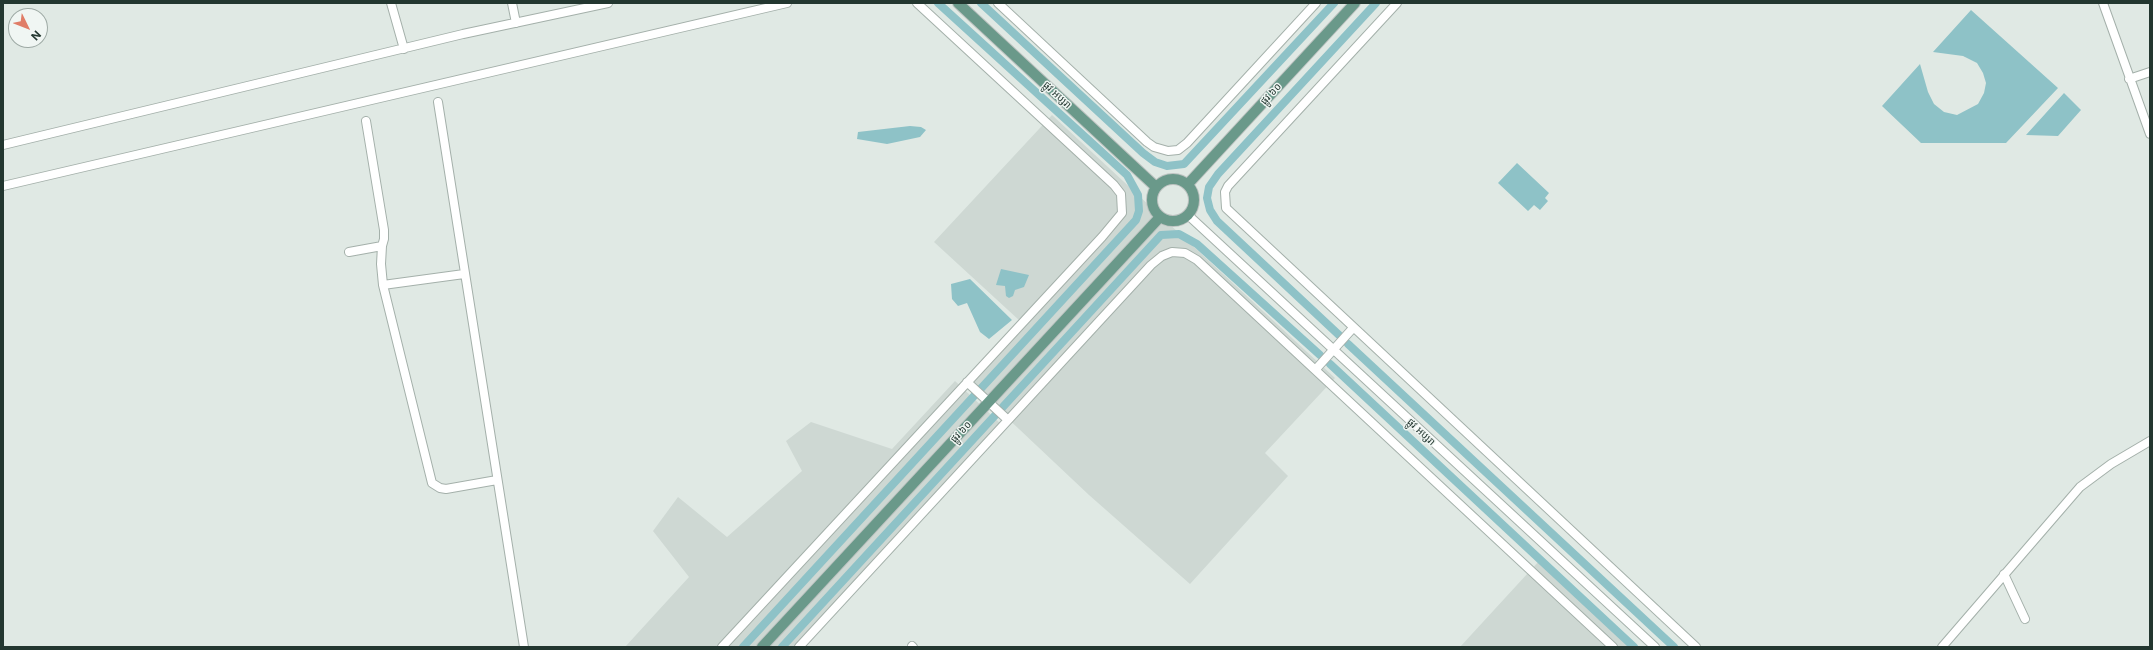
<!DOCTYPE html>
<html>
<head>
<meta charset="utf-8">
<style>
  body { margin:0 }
  #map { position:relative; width:2153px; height:650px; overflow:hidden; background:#e0e9e4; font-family:Inter,sans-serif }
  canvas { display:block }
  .frame { position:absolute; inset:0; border:4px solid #233730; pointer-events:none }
  .north { position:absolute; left:8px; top:8px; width:40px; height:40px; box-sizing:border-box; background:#f0f6f3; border:1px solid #9eaaa5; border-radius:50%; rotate:133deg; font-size:11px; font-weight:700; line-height:16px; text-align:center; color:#233730 }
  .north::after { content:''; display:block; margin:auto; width:14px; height:18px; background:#e07d67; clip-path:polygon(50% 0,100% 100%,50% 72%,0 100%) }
</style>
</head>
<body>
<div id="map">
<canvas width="2153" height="650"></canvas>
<div class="frame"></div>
<div class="north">N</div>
</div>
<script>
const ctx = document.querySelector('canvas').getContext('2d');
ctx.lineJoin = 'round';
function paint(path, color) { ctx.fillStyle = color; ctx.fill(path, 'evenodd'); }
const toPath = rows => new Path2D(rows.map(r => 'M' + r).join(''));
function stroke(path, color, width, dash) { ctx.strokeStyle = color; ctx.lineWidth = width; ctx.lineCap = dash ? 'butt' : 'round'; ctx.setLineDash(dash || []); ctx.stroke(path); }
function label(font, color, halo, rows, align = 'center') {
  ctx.font = font + ' Inter,"Noto Sans Khmer",sans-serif'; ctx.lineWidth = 3; ctx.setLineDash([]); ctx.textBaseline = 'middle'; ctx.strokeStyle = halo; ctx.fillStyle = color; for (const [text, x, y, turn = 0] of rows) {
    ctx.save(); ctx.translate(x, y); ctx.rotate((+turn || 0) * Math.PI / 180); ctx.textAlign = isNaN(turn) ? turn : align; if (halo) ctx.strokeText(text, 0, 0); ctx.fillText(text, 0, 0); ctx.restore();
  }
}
paint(toPath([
  [1052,115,1335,378,1265,453,1288,476,1190,584,1089,495,967,380,1020,321,934,242],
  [955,381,1001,424,795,647,625,647,689,577,653,531,678,497,727,537,802,471,786,441,811,422,892,449],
  [1539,561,1631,647,1460,647]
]), '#ced8d3');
paint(toPath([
  [1971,10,2058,88,2006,143,1921,143,1882,106,1920,64,1928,92,1934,104,1944,112,1957,115,1978,104,1984,93,1986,83,1983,73,1977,63,1963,56,1933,52],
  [2064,93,2081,110,2058,136,2026,135],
  [910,126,921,127,926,130,920,137,887,144,857,139,858,132],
  [1517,163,1549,193,1545,198,1548,201,1540,210,1534,205,1528,211,1498,183],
  [1001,269,1029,275,1024,287,1015,290,1013,296,1009,298,1006,296,1005,286,996,285],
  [970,279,1012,320,989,339,980,332,967,303,958,306,952,299,951,284]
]), '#8ec2c7');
stroke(toPath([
  [981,3,1143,153,1155,162,1167,166,1184,164,1334,3],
  [1339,335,1217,221,1210,210,1207,198,1209,187,1218,174,1376,3],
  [1348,344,1674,647],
  [1330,364,1634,647],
  [743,647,1136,220,1139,211,1138,195,1127,175,938,3],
  [782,647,1161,235,1179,234,1197,244,1320,355]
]), '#8ec2c7', 8);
const minor = toPath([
  [391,3,404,49],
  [512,3,516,23],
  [998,3,1147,142,1154,147,1168,151,1178,150,1187,143,1316,3],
  [1397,3,1228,186,1225,192,1226,208,1696,647],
  [2103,3,2150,134],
  [2129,79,2150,72],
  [438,102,524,647],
  [3,145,463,34,608,3],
  [3,186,787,3],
  [1188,215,1655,647],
  [382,246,381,264,383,285,432,483,440,488,446,489,497,480],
  [349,252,382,246,384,239,384,230,366,121],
  [383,285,464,274],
  [1316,369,1353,328],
  [967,382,1008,420],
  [2004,574,2025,619],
  [912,646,913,647],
  [722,647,1102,237,1122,213,1121,194,1114,185,917,3],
  [799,647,1151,265,1162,256,1172,252,1185,253,1197,260,1613,647],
  [1942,647,2080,487,2111,464,2150,441]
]);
const major = toPath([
  [958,3,1156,187],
  '1152 200a21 21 0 1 1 42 0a21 21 0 1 1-42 0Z',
  [1188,184,1355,3],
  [762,647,1160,217]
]);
stroke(minor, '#a4b0aa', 10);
stroke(major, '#bdc3c1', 12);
stroke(minor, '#fff', 8);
stroke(major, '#6a998a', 10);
label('10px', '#233730', '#f0f6f3', [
  ["ផ្លូវ ៦០",1271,94,-47],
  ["ផ្លូវ អប្សរា",1057,95,43],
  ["ផ្លូវ ៦០",961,432,-47],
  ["ផ្លូវ អប្សរា",1421,432,43]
]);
</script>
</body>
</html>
